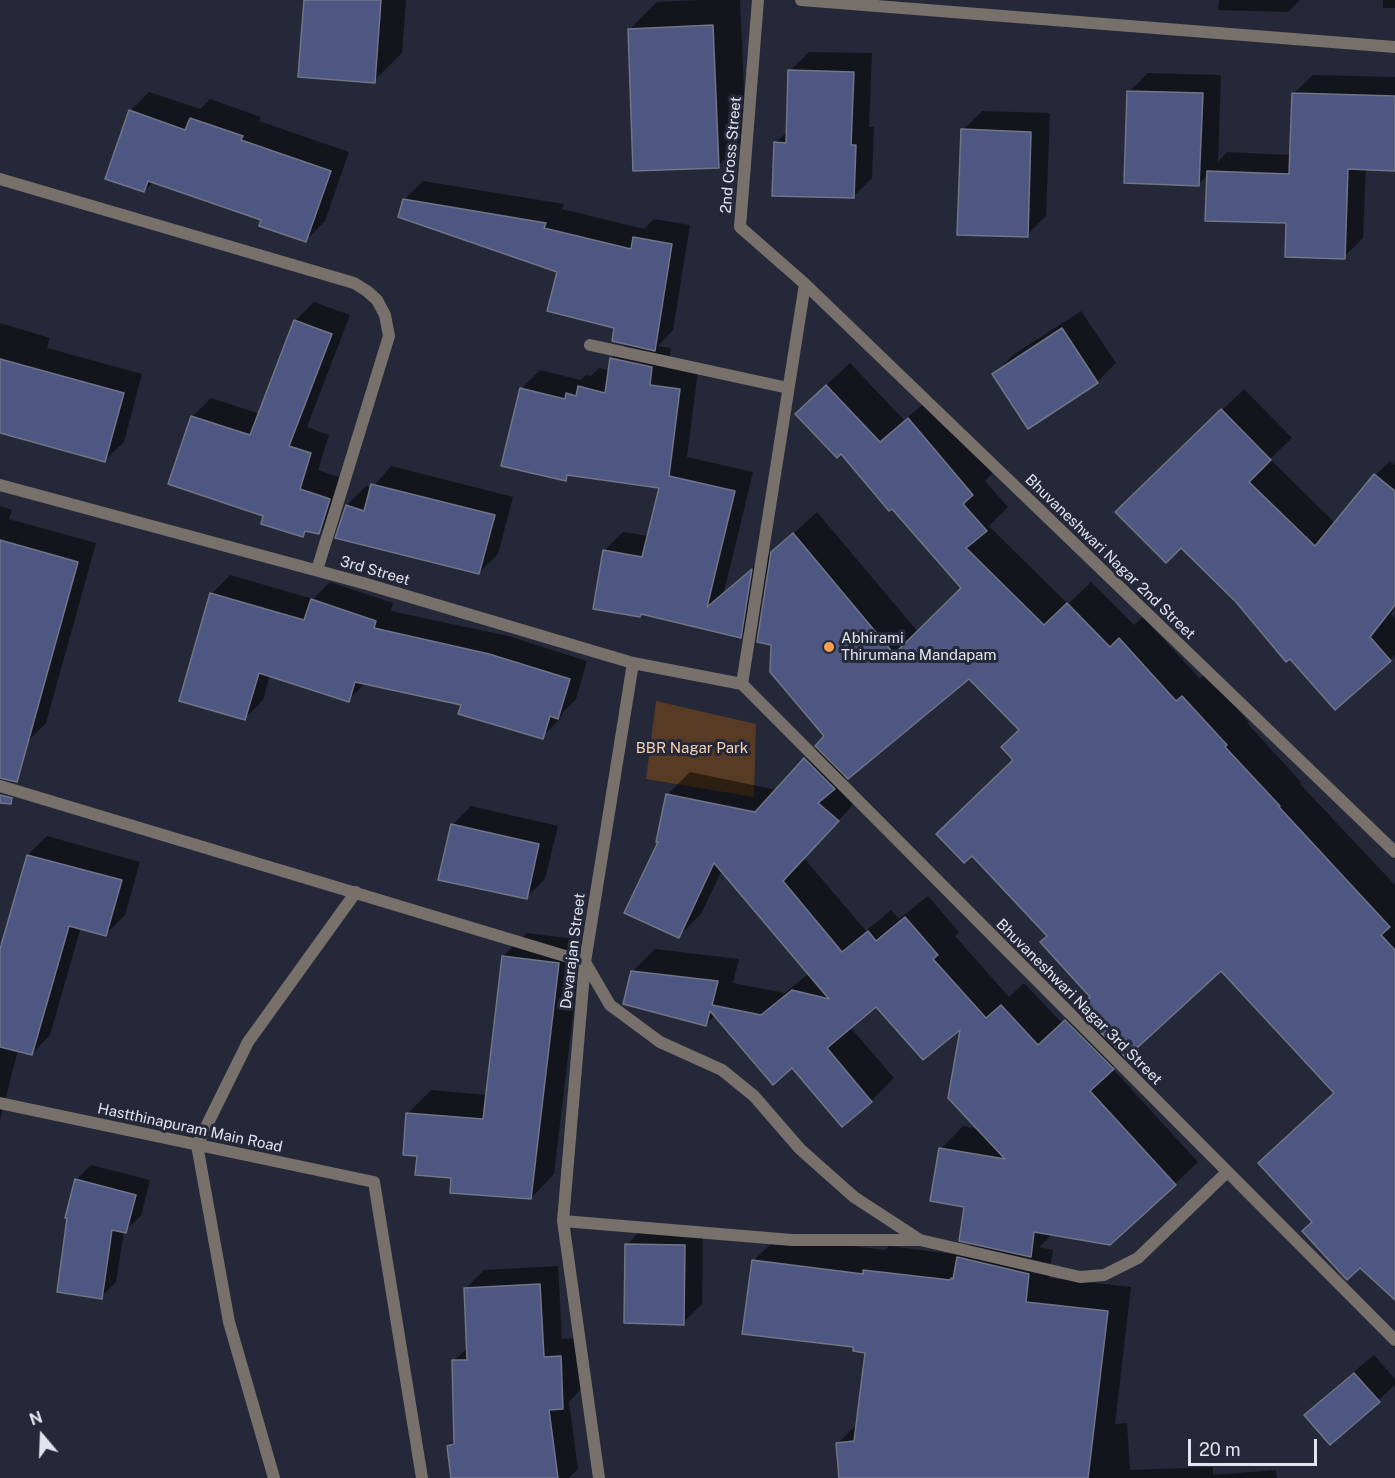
<!DOCTYPE html>
<html>
<head>
<meta charset="utf-8">
<style>
  body { margin:0 }
  #map { position:relative; width:1395px; height:1478px; overflow:hidden; background:#242838; font-family:"Public Sans",sans-serif }
  canvas { display:block }
  .north { position:absolute; left:12px; top:1406px; width:60px; height:60px; -webkit-text-stroke:4px #242838; paint-order:stroke; rotate:341deg; font-size:16px; font-weight:700; line-height:24px; text-align:center; color:#e1e4ef }
  .north::after { content:''; display:block; margin:auto; width:21px; height:27px; background:#e1e4ef; clip-path:polygon(50% 0,100% 100%,50% 72%,0 100%) }
  .scale { position:absolute; left:1188px; top:1439px; width:129px; height:27px; box-sizing:border-box; border:3px solid #e1e4ef; border-top:0; padding-left:8px; font-size:18px; line-height:21px; white-space:nowrap; color:#e1e4ef; -webkit-text-stroke:4px #242838; paint-order:stroke }
</style>
</head>
<body>
<div id="map">
<canvas width="1395" height="1478"></canvas>
<div class="north">N</div>
<div class="scale">20 m</div>
</div>
<script>
const ctx = document.querySelector('canvas').getContext('2d');
ctx.lineJoin = 'round';
function paint(path, color) { ctx.fillStyle = color; ctx.fill(path, 'evenodd'); }
const toPath = rows => new Path2D(rows.map(r => 'M' + r).join(''));
function stroke(path, color, width, dash) { ctx.strokeStyle = color; ctx.lineWidth = width; ctx.lineCap = dash ? 'butt' : 'round'; ctx.setLineDash(dash || []); ctx.stroke(path); }
function label(font, color, halo, rows, align = 'center') {
  ctx.font = font + ' "Public Sans",sans-serif'; ctx.lineWidth = 6; ctx.setLineDash([]); ctx.textBaseline = 'middle'; ctx.strokeStyle = halo; ctx.fillStyle = color; for (const [text, x, y, turn = 0] of rows) {
    ctx.save(); ctx.translate(x, y); ctx.rotate((+turn || 0) * Math.PI / 180); ctx.textAlign = isNaN(turn) ? turn : align; if (halo) ctx.strokeText(text, 0, 0); ctx.fillText(text, 0, 0); ctx.restore();
  }
}
paint(toPath([
  [656,701,756,724,754,797,646,779]
]), '#573b24');
paint(toPath([
  [305,0,406,0,402,53,374,81],
  [698,0,740,0,746,138,718,166,629,30,657,2],
  [1219,0,1300,0,1288,12,1218,10],
  [1383,0,1395,0,1395,8,1383,8],
  [809,52,872,53,869,127,874,127,872,178,853,197,775,143,788,131,790,71],
  [1148,73,1221,75,1218,162,1227,152,1291,155,1294,93,1313,75,1395,77,1395,169,1366,168,1363,238,1344,257,1288,221,1208,174,1199,184,1129,92],
  [149,92,200,109,210,99,261,117,259,121,349,152,325,221,306,240,263,219,153,182,144,191,130,111],
  [982,111,1050,113,1046,216,1027,235,963,130],
  [423,181,564,204,562,209,644,229,654,219,690,225,673,330,658,346,671,348,668,367,698,371,687,457,753,472,724,592,770,553,769,556,817,512,918,632,963,588,819,392,850,363,904,420,932,397,995,471,985,481,1008,507,989,526,1068,604,1091,582,1134,625,1143,617,1200,679,1205,674,1249,722,1247,723,1301,782,1300,784,1395,885,1395,1298,1313,1222,1260,1163,1335,1092,1221,969,1112,1068,1198,1162,1175,1184,1052,1234,1040,1247,1053,1250,1049,1278,1131,1287,1115,1424,1127,1423,1130,1470,1213,1467,1213,1475,1276,1470,1277,1478,841,1478,838,1443,857,1424,866,1351,855,1345,753,1261,778,1237,885,1250,889,1246,961,1255,973,1242,966,1206,941,1149,963,1126,978,1129,962,1026,876,1005,850,1027,894,1078,871,1101,842,1125,792,1066,715,1015,706,1024,632,972,655,949,739,959,733,983,785,993,809,973,722,870,701,914,679,936,660,841,668,794,690,772,777,790,826,736,772,644,769,576,766,575,759,618,740,637,642,613,640,615,604,551,623,532,649,536,661,486,571,474,566,479,521,389,540,370,581,380,586,375,591,376,599,368,610,371,611,358,627,343,616,327,559,271,404,200],
  [969,677,1021,729,1015,759,1049,936,1092,997,1062,1023,1024,983,1009,997,955,936,959,932,928,896,899,919,891,910,866,931,804,858,860,797,841,781],
  [314,302,350,315,307,427,329,435,318,470,348,480,338,514,319,533,308,530,303,536,265,515,192,417,211,398,260,414,295,321],
  [1081,311,1116,363,1097,382,994,374,1013,355],
  [0,323,50,338,47,348,142,374,124,442,105,460,10,434,8,436,0,434],
  [1244,389,1292,438,1270,459,1335,523,1368,483,1390,461,1395,465,1395,608,1391,614,1395,619,1395,655,1335,708,1139,490],
  [391,466,513,497,498,554,479,573,337,537,347,505,366,486,372,488],
  [0,506,12,510,9,519,96,543,46,723,27,742,0,735],
  [230,575,313,599,330,582,393,603,391,611,508,636,587,661,576,699,563,712,560,719,542,737,463,704,366,683,348,700,270,675,263,700,245,718,212,594],
  [471,806,558,826,545,879,526,898,452,825],
  [47,836,140,862,125,915,106,934,81,927,50,1035,32,1054,18,1050,0,1120,0,945,4,941,28,855],
  [527,933,582,940,554,1174,531,1198,453,1177,407,1114,431,1090,487,1095,503,956],
  [91,1165,150,1180,141,1216,124,1231,116,1282,101,1297,76,1180],
  [645,1226,703,1227,702,1304,683,1323,627,1245],
  [558,1266,562,1339,579,1338,581,1389,569,1402,578,1469,569,1478,453,1478,448,1446,456,1439,454,1361,468,1347,465,1289,484,1270],
  [1374,1355,1395,1379,1395,1385,1330,1443,1306,1415,1325,1396]
]), '#0007');
const building = toPath([
  [304,0,381,0,375,83,298,77,304,0],
  [713,25,719,168,633,171,628,29,713,25],
  [788,70,854,72,851,145,856,145,854,198,772,196,774,142,786,143,788,70],
  [1127,91,1203,93,1199,186,1124,183,1127,91],
  [1292,93,1395,96,1395,171,1348,169,1345,259,1285,257,1286,223,1205,221,1207,171,1289,174,1292,93],
  [129,110,185,130,190,118,243,136,241,140,331,171,306,242,259,226,261,220,148,181,144,192,105,179,129,110],
  [961,129,1031,132,1028,237,957,235,961,129],
  [403,199,546,223,544,228,631,249,633,237,672,244,655,351,612,341,614,328,547,311,557,272,398,217,403,199],
  [294,320,332,334,289,446,311,453,300,489,330,499,319,534,305,531,303,537,261,524,263,516,168,484,191,416,250,435,294,320],
  [1062,328,1098,383,1028,429,992,374,1062,328],
  [610,358,652,367,650,385,680,389,669,476,735,491,707,607,752,569,741,638,641,614,640,617,593,609,603,550,642,557,659,488,567,475,566,481,501,466,520,388,565,399,566,393,576,396,578,386,605,393,610,358],
  [0,359,124,393,105,462,0,433,0,359],
  [826,385,880,442,908,418,973,495,963,504,987,531,966,548,1044,625,1067,603,1110,647,1119,638,1176,701,1182,696,1227,745,1225,747,1280,806,1279,807,1390,927,1381,935,1395,950,1395,1300,1360,1268,1347,1280,1302,1231,1312,1222,1258,1163,1334,1093,1221,971,1126,1058,1077,1009,1090,997,1040,942,1047,936,972,856,964,863,936,834,1013,760,1001,747,1019,730,969,679,848,779,815,746,824,736,770,672,771,645,757,642,771,552,793,533,894,654,961,588,892,509,889,511,841,454,837,458,795,414,826,385],
  [1221,409,1271,460,1249,482,1315,546,1374,474,1395,491,1395,605,1370,637,1391,661,1335,710,1290,659,1286,662,1236,602,1181,548,1166,563,1115,512,1221,409],
  [371,484,495,515,479,574,335,538,346,505,364,511,371,484],
  [0,540,78,562,17,782,0,778,0,540],
  [210,593,304,620,311,599,376,621,374,628,489,654,570,679,558,719,550,716,543,739,458,714,461,705,355,682,349,702,259,673,245,720,179,701,210,593],
  [804,758,835,789,818,803,839,821,783,881,842,952,868,931,876,941,905,917,938,955,933,959,986,1018,1001,1005,1038,1045,1065,1020,1114,1069,1090,1091,1176,1185,1110,1245,1034,1232,1031,1257,959,1241,964,1207,930,1201,939,1148,1005,1159,948,1098,960,1030,923,1060,876,1007,827,1048,872,1102,842,1127,792,1068,773,1085,710,1011,706,1026,623,1004,631,971,718,981,712,1005,761,1015,792,990,829,999,714,863,679,938,624,913,658,842,656,842,666,794,755,812,804,758],
  [0,795,12,798,11,804,0,803,0,795],
  [451,824,539,844,527,899,438,880,451,824],
  [27,855,122,880,106,936,69,926,32,1055,0,1047,0,949,27,855],
  [502,956,559,963,531,1199,450,1193,451,1178,415,1175,417,1156,403,1155,406,1113,483,1119,502,956],
  [75,1179,136,1195,126,1233,112,1230,102,1299,57,1292,67,1218,65,1218,75,1179],
  [625,1244,685,1245,684,1325,624,1323,625,1244],
  [957,1257,1029,1274,1026,1302,1108,1311,1088,1478,839,1478,836,1443,854,1441,865,1353,853,1351,853,1347,742,1334,752,1260,863,1274,863,1270,950,1280,951,1278,953,1279,957,1257],
  [540,1284,544,1357,561,1356,563,1409,549,1410,558,1478,451,1478,447,1446,454,1444,452,1360,467,1360,464,1288,540,1284],
  [1354,1373,1380,1402,1330,1445,1304,1415,1354,1373]
]);
paint(building, '#4d5781');
stroke(building, '#707588', 1.5);
stroke(toPath([
  [758,0,740,227,805,284,1395,852],
  [801,0,1395,47],
  [0,179,354,283,367,291,377,300,385,315,389,336,317,570],
  [590,345,788,388],
  [0,485,363,583,633,663,742,684],
  [742,684,1395,1340],
  [742,684,805,284],
  [0,786,585,962,610,1005,660,1042,722,1070,754,1096,800,1149,854,1197,920,1240,1080,1277,1104,1275,1138,1258,1227,1172],
  [0,1103,374,1182,422,1478],
  [563,1221,792,1240,919,1240],
  [274,1478,229,1322,197,1145,248,1042,356,892],
  [599,1478,563,1221,585,962,633,663]
]), '#78706a', 12);
for (const [x, y, r, color] of [
  [829,647,6,"#fa9f4f"]
]) { const dot = new Path2D(); dot.arc(x, y, r, 0, 2 * Math.PI); ctx.fillStyle = color; ctx.fill(dot); stroke(dot, '#242838', 2); }
label('15px', '#e1e4ef', '#242838', [
  ["2nd Cross Street",731,155,-85],
  ["Bhuvaneshwari Nagar 2nd Street",1110,557,44],
  ["3rd Street",375,571,16],
  ["Devarajan Street",573,951,-83],
  ["Bhuvaneshwari Nagar 3rd Street",1079,1002,45],
  ["Hastthinapuram Main Road",190,1128,12]
]);
label('15px', '#e1e4ef', '#242838', [
  ["Abhirami",841,638],
  ["Thirumana Mandapam",841,655]
], 'left');
label('15px', '#fad3b4', '#242838', [
  ["BBR Nagar Park",692,748]
]);
</script>
</body>
</html>
